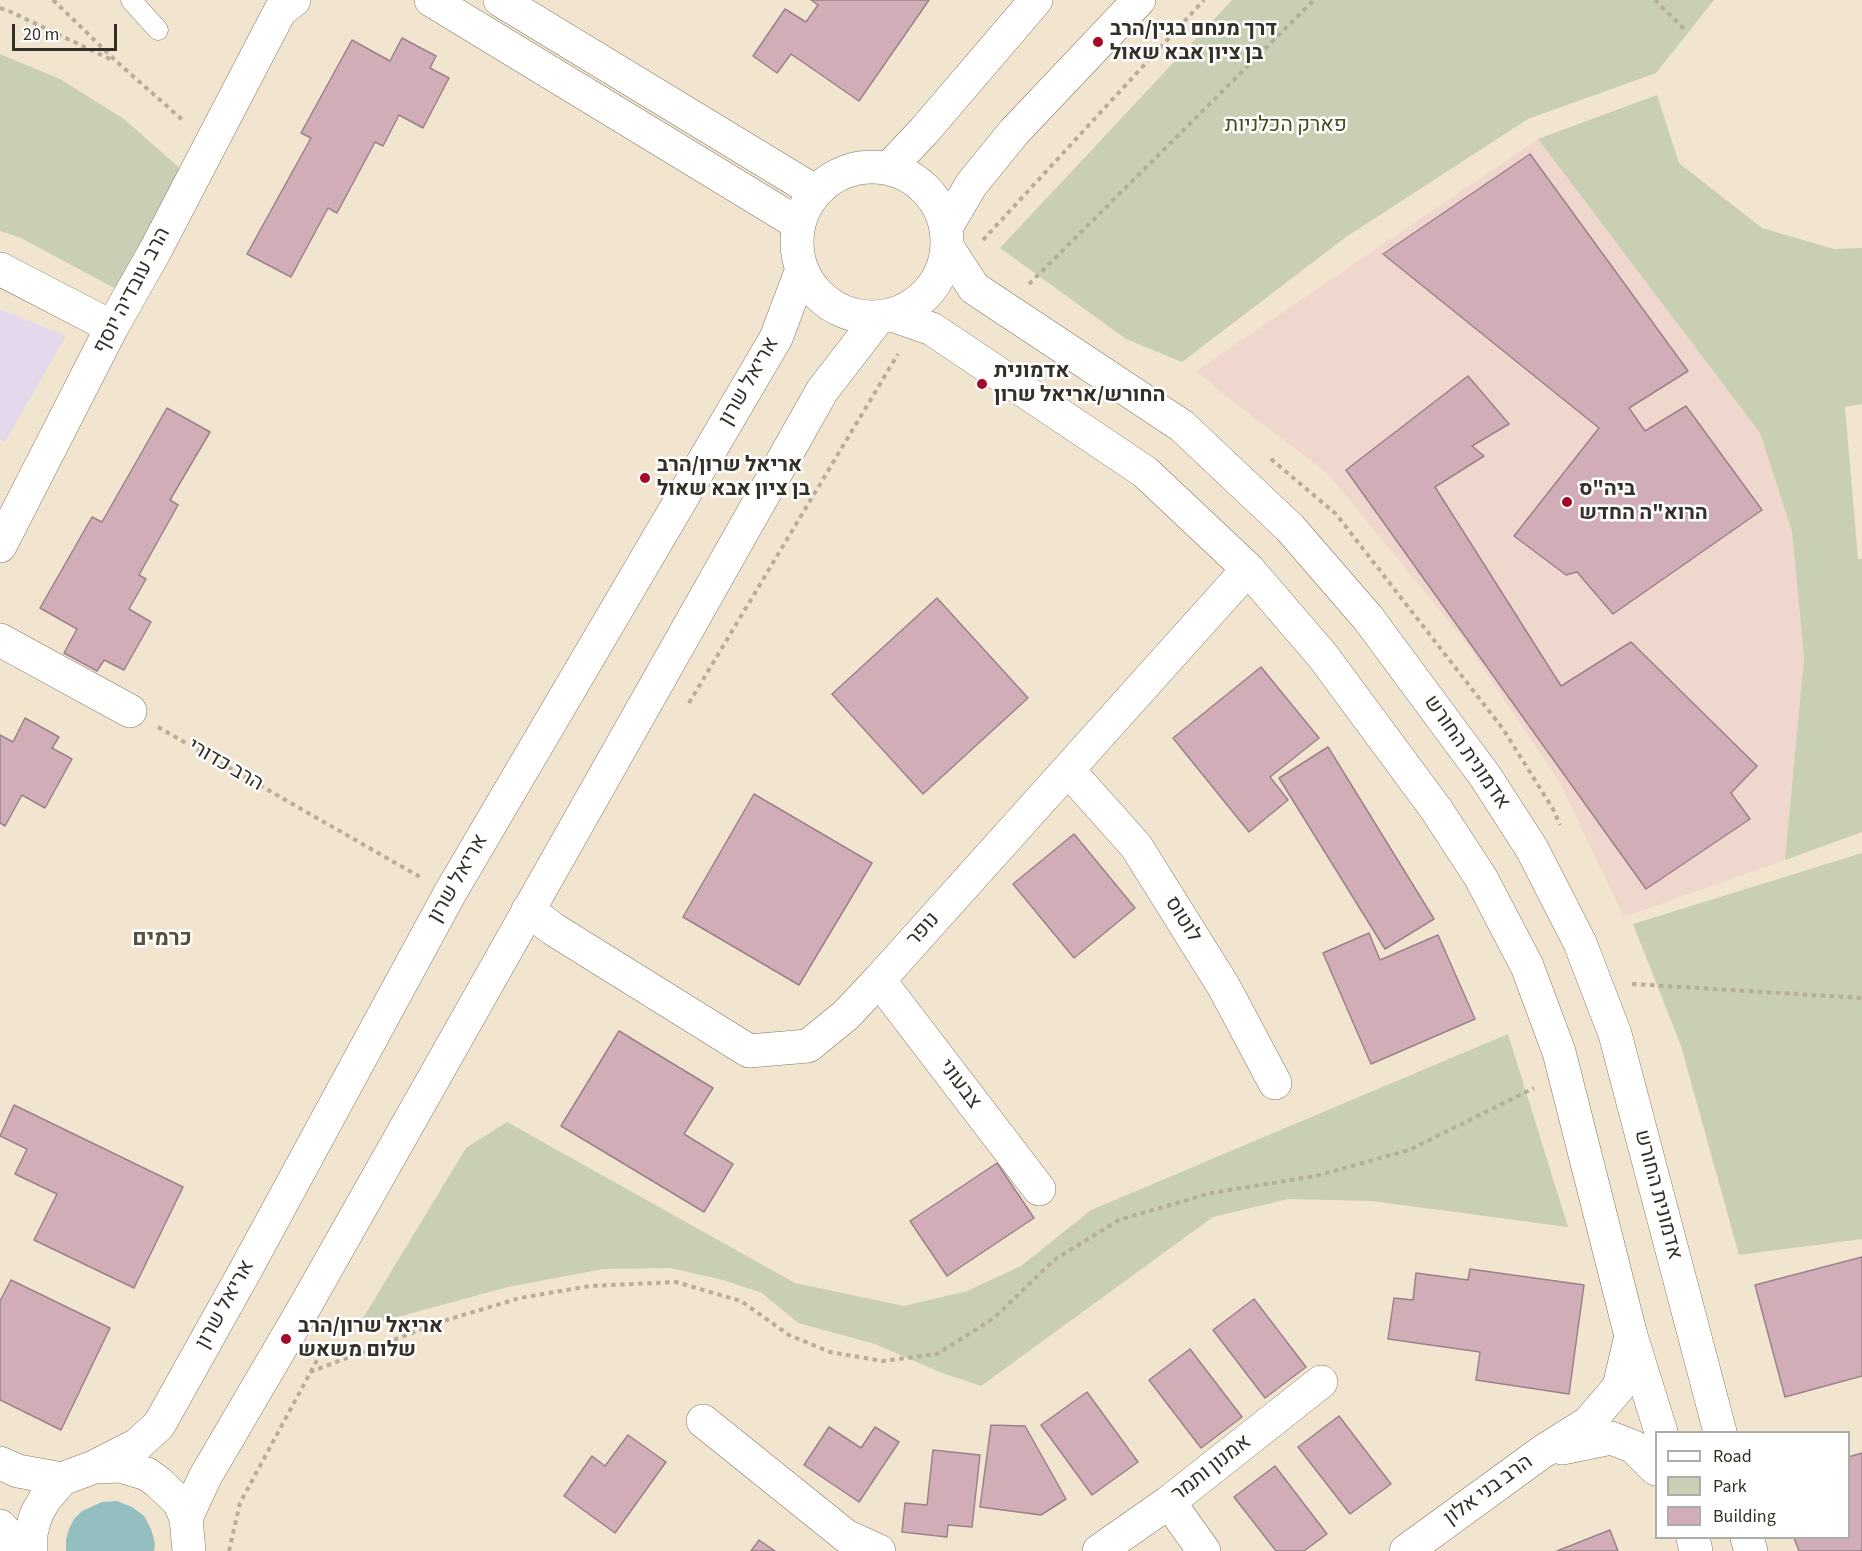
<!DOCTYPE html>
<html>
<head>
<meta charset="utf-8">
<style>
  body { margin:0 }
  #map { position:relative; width:1862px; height:1551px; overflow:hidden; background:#f2e5cf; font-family:"Source Sans 3",sans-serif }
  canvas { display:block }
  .legend { position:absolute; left:1655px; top:1431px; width:195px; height:108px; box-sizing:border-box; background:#fff; border:2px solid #aeaca9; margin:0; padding:8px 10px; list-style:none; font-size:18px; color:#353027 }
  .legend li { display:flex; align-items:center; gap:12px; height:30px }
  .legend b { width:30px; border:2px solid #aeaca9 }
  .scale { position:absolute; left:12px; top:24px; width:105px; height:27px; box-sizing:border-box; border:3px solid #353027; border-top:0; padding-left:8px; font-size:18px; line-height:21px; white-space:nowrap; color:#353027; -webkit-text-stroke:4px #fff; paint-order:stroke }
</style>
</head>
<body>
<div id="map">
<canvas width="1862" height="1551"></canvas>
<ul class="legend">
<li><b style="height:8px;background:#fff"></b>Road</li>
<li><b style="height:16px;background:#c8cfb4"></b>Park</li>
<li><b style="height:16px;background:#d1adb8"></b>Building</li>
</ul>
<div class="scale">20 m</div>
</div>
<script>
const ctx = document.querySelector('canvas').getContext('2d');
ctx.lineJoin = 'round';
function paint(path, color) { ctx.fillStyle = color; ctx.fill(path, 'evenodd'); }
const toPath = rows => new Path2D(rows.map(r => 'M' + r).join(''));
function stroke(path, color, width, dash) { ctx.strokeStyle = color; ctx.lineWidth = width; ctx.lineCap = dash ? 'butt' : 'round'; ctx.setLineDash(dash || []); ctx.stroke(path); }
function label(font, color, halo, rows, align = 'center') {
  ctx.font = font + ' "Source Sans 3",Heebo,sans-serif'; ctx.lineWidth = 5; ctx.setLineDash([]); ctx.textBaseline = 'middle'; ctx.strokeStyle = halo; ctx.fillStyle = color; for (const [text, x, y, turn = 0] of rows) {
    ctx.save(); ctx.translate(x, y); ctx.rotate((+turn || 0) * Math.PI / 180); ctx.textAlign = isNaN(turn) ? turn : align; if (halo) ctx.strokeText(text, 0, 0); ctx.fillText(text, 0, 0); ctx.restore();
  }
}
paint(toPath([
  [0,309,66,336,5,442,0,440]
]), '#e3d8ec');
paint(toPath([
  [1538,139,1760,433,1792,531,1804,658,1785,860,1624,917,1560,783,1464,640,1328,474,1226,396,1196,371]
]), '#efd7cd');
paint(toPath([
  [1232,0,1714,0,1656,73,1528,119,1346,237,1182,362,1126,339,1000,248],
  [0,54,60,79,124,119,183,171,116,289,21,238,0,231],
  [1657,95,1679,163,1762,228,1834,249,1862,248,1862,404,1845,407,1858,559,1862,559,1862,832,1785,860,1804,658,1792,531,1760,433,1538,139],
  [1862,853,1862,1239,1739,1255,1681,1046,1633,924],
  [1508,1034,1568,1227,1372,1201,1288,1199,1213,1217,981,1386,942,1373,875,1344,798,1323,762,1293,723,1280,670,1268,603,1269,508,1287,357,1328,466,1148,507,1122,795,1283,904,1306,967,1291,1021,1266,1091,1210]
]), '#c8cfb4');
paint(toPath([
  [117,1501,132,1507,144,1516,151,1529,155,1543,154,1551,66,1551,66,1539,69,1529,74,1519,82,1511,102,1502]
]), '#94bec0');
const building = toPath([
  [811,0,929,0,859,101,791,54,777,73,753,56,785,9,806,22,818,5,811,0],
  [402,38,436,56,430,68,449,78,423,128,399,115,383,146,375,142,337,213,328,208,291,277,247,254,311,138,301,133,352,40,390,61,402,38],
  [1530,154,1688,371,1629,408,1645,431,1686,406,1762,510,1613,614,1577,572,1566,575,1514,536,1599,428,1383,254,1530,154],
  [1468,376,1509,424,1472,446,1484,456,1435,487,1561,686,1631,642,1757,766,1731,793,1750,819,1646,889,1346,470,1468,376],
  [167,408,210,432,170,500,178,505,139,575,146,579,129,609,151,622,124,670,104,660,97,671,64,653,77,629,40,608,92,517,102,522,167,408],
  [937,598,1028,698,923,794,832,694,937,598],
  [1261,667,1319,738,1270,777,1288,800,1249,832,1173,738,1261,667],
  [25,718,59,737,52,748,72,759,45,808,22,795,5,826,0,823,0,735,13,742,25,718],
  [1328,747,1434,919,1385,949,1279,778,1328,747],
  [754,794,872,863,799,985,683,917,754,794],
  [1074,834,1135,908,1074,958,1013,884,1074,834],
  [1369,933,1380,960,1438,935,1475,1019,1371,1064,1323,953,1369,933],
  [619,1031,713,1088,684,1134,733,1164,704,1212,561,1126,619,1031],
  [14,1105,183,1187,134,1288,34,1240,57,1194,15,1174,27,1149,0,1136,14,1105],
  [997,1163,1034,1218,947,1276,910,1221,997,1163],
  [1862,1257,1862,1376,1785,1397,1755,1285,1862,1257],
  [1470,1269,1584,1285,1569,1394,1476,1380,1480,1352,1388,1339,1394,1298,1413,1300,1416,1273,1468,1280,1470,1269],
  [11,1280,110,1328,61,1430,0,1400,0,1301,11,1280],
  [1254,1299,1306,1367,1265,1398,1213,1330,1254,1299],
  [1190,1349,1242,1417,1201,1448,1149,1380,1190,1349],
  [1087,1392,1138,1462,1092,1495,1041,1425,1087,1392],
  [1339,1416,1391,1484,1350,1514,1298,1447,1339,1416],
  [991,1425,1025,1426,1066,1499,1041,1515,980,1507,991,1425],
  [829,1427,861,1448,875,1427,899,1442,859,1502,804,1465,829,1427],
  [628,1435,666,1462,615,1533,564,1496,592,1456,605,1466,628,1435],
  [933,1450,980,1455,972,1527,948,1525,947,1537,902,1532,905,1503,927,1505,933,1450],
  [1862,1453,1862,1551,1799,1551,1794,1538,1848,1538,1848,1457,1862,1453],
  [1275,1466,1327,1534,1304,1551,1276,1551,1234,1497,1275,1466],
  [1610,1530,1618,1551,1557,1551,1610,1530],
  [759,1540,775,1551,751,1551,759,1540]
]);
paint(building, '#d1adb8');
stroke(building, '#9b828a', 1.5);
const service = toPath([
  [131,0,158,30]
]);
const minor = toPath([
  [0,269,112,327],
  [0,546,112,327,155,251,280,11,294,0],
  [0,640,130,711],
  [1068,770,1136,846,1224,987,1275,1083],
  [528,910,553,929,749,1051,808,1046,846,1015,879,980,1248,569],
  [879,980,1039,1189],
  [703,1421,846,1536,879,1551],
  [1562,1448,1611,1438,1634,1447,1656,1469],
  [1169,1502,1204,1551],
  [1099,1551,1169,1502,1321,1382],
  [1406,1551,1542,1452,1588,1423,1619,1387,1631,1336]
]);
const tertiary = toPath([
  [431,0,799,224],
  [500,0,816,192],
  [948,248,974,288,1182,426,1290,528,1368,618,1485,776,1532,849,1580,943,1615,1034,1720,1432],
  [892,315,932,329,1145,472,1248,569,1322,655,1436,809,1481,878,1527,966,1559,1052,1631,1336,1661,1432],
  [0,1463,18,1471,62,1479],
  [0,1526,22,1551],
  [1693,1538,1696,1551],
  [1747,1538,1751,1551]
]);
const secondary = toPath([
  '797 242a75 75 0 1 1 150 0a75 75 0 1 1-150 0Z',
  [889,168,924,131,1036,0],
  [947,226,971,185,1014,132,1139,0],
  [94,1467,137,1445,159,1425,245,1271,450,893,776,338,802,269],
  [186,1518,205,1477,304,1308,822,391,879,317],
  [31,1551,31,1533,36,1515,45,1499,62,1479,94,1467,120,1466,147,1474,158,1482,179,1502,186,1518,189,1551]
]);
stroke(service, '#827763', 21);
stroke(minor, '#827763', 34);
stroke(tertiary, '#827763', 34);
stroke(secondary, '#827763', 34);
stroke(toPath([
  [53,0,117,62,185,122],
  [1655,0,1684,29],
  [0,8,9,11,114,61],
  [983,240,1204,0],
  [1029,284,1314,0],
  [1271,459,1336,514,1503,729,1553,809,1560,825],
  [689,703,898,354],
  [158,727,420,877],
  [1632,984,1862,998],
  [310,1372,443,1321,520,1298,590,1286,676,1282,741,1301,789,1335,830,1352,883,1361,937,1354,994,1318,1054,1260,1119,1220,1211,1193,1316,1176,1409,1150,1534,1088],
  [229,1551,240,1503,323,1349]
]), '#b7ad9b', 4, [4.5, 4.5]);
stroke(service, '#fff', 20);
stroke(minor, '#fff', 33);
stroke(tertiary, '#fff', 33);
stroke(secondary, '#fff', 33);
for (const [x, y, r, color] of [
  [1098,42,6,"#a5092a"],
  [982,384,6,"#a5092a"],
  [645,478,6,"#a5092a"],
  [1567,502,6,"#a5092a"],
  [286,1339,6,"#a5092a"]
]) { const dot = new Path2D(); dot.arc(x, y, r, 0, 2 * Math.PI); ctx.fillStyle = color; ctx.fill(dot); stroke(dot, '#fff', 2); }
label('bold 21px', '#353027', '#fff', [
  ["דרך מנחם בגין/הרב",1110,30],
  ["בן ציון אבא שאול",1110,54],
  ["אדמונית",994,372],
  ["החורש/אריאל שרון",994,396],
  ["אריאל שרון/הרב",657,466],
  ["בן ציון אבא שאול",657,490],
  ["ביה\"ס",1579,490],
  ["הרוא\"ה החדש",1579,514],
  ["אריאל שרון/הרב",298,1327],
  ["שלום משאש",298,1351]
], 'left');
label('21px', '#454e1b', '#fff', [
  ["פארק הכלניות",1286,126]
]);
label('21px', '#353027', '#fff', [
  ["הרב עובדיה יוסף",133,291,-62],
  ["אריאל שרון",750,382,-60],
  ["אדמונית החורש",1466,753,55],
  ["הרב כדורי",225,766,30],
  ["אריאל שרון",459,879,-60],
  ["לוטוס",1182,920,58],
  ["נופר",924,930,-48],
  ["צבעוני",959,1085,53],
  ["אדמונית החורש",1657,1195,75],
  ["אריאל שרון",226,1305,-61],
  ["אמנון ותמר",1212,1469,-38],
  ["הרב בני אלון",1489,1491,-36]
]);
label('bold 22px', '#594e3c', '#fff', [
  ["כרמים",162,940]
]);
</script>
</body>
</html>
